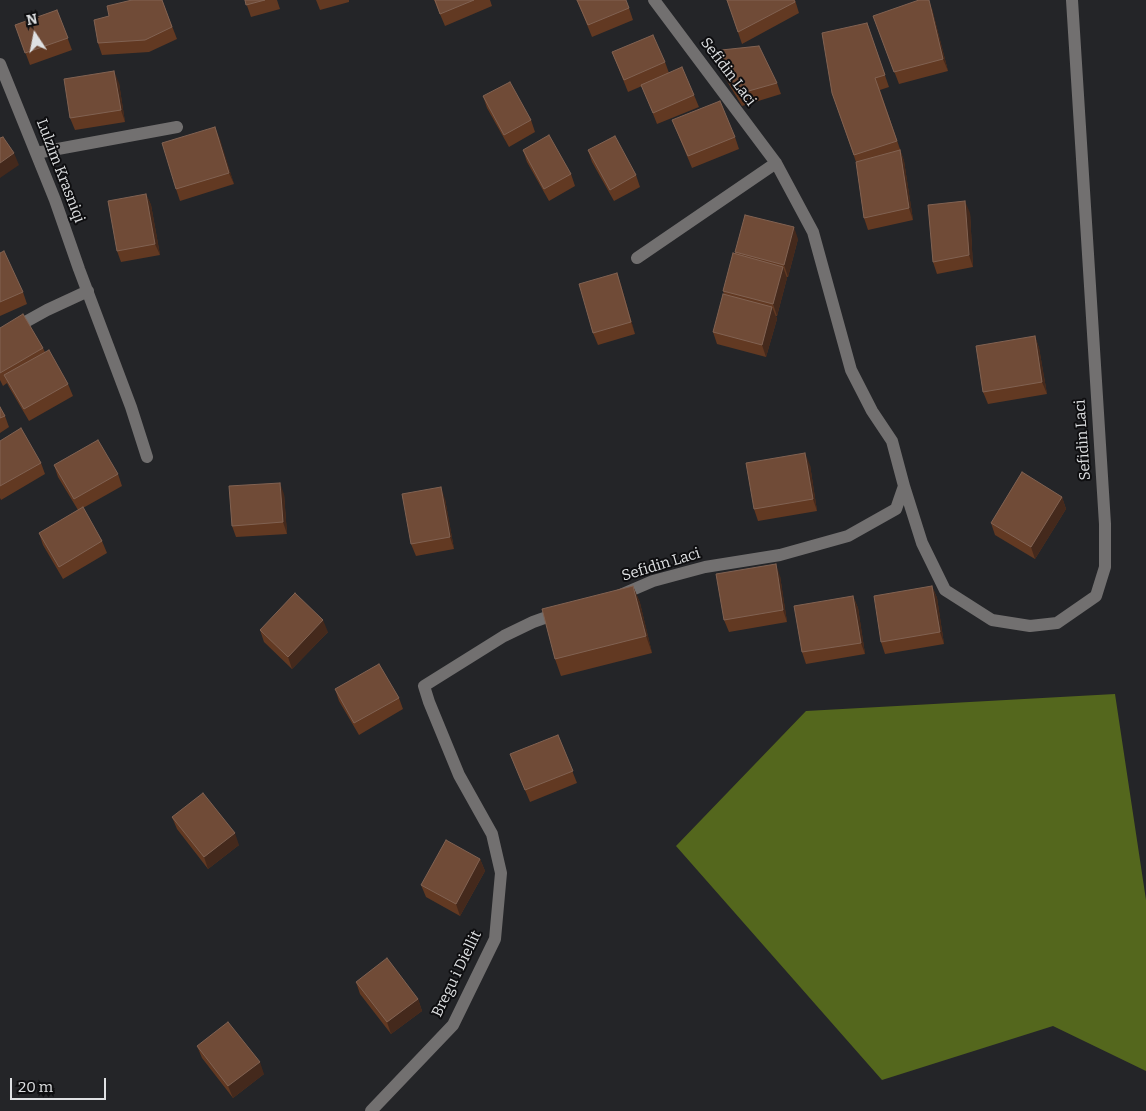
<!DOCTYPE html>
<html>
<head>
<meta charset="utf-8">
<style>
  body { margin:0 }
  #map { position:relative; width:1146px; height:1111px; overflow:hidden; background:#242528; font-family:Bitter,serif }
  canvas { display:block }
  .north { position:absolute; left:10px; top:10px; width:50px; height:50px; -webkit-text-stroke:4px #0e0e10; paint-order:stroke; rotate:349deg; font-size:14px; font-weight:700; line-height:20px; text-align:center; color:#dfe1e3 }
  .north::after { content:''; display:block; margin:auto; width:18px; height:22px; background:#dfe1e3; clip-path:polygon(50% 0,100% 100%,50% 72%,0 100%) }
  .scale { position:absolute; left:10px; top:1078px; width:96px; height:22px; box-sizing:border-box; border:2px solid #dfe1e3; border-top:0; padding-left:6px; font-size:15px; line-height:18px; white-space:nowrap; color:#dfe1e3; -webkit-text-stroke:4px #0e0e10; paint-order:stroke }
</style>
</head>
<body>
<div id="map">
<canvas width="1146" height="1111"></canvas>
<div class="north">N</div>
<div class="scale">20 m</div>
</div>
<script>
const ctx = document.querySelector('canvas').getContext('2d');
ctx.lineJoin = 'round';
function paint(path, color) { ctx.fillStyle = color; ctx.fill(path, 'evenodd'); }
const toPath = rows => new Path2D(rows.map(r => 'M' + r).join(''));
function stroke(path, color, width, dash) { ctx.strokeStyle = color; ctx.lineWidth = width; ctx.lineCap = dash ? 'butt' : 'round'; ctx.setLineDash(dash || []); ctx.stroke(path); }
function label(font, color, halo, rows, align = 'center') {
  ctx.font = font + ' Bitter,serif'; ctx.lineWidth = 4; ctx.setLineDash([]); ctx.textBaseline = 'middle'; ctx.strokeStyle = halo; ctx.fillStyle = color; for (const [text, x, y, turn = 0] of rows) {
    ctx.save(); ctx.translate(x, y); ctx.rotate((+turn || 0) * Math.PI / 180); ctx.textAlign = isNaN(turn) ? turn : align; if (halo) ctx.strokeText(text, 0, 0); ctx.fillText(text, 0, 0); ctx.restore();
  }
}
paint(toPath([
  [1115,694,1146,900,1146,1071,1053,1026,882,1080,676,846,806,711]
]), '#54671d');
stroke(toPath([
  [654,0,776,163,813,232,851,370,872,411,892,441,904,486,922,543,945,590,992,620,1030,626,1057,623,1096,596,1105,567,1105,524,1072,0],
  [0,64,55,200,79,269,131,407,147,457],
  [36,153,177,127],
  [637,258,776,163],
  [0,336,47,310,88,291],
  [618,596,653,581,705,567,780,555,848,536,896,509,904,486],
  [371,1111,453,1025,495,939,501,873,492,834,459,775,429,702,424,686,504,636,533,622,561,612]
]), '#727070', 12);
paint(toPath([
  [162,0,177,39,149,52,102,55,98,43],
  [245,0,277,0,280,9,251,17],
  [316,0,349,0,349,2,320,10],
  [434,0,490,0,492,6,445,26],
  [577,0,629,8,633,20,592,37],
  [727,0,795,0,799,13,742,44],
  [932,9,948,71,899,84,873,16],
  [57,10,72,50,30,65,15,25],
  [867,23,889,87,880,90,904,161,913,220,868,230,864,218,856,162,832,93],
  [712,51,777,83,781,94,742,106,716,63],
  [612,52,665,62,669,73,694,95,699,107,657,124,642,86,628,92],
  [119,83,125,122,75,130,70,118],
  [483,96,531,120,535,132,509,147,487,108],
  [672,120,735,137,739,149,692,168],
  [215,127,234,184,180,201,176,189],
  [523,150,571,174,575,186,549,201,527,162],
  [588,150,636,175,640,187,614,201,592,162],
  [146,194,151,205,160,255,121,262,117,251],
  [970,213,973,267,937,274,933,262],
  [798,239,788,277,786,277,787,278,777,316,776,316,777,319,766,357,717,344,713,332,724,294,723,291,735,254,735,252],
  [0,253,23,292,27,304,0,316],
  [617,273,621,285,635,334,598,345,593,333],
  [0,328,43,348,45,352,68,384,73,396,29,421,9,387,7,383,3,386,0,380],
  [1035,336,1039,348,1047,394,988,404,983,392],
  [0,407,5,416,9,427,0,433],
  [0,441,41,463,45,474,1,500,0,498],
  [54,465,118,474,122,486,83,508,102,541,107,553,63,579,43,545,39,533,78,510,58,477],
  [810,465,817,511,758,521,754,509],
  [284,494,287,534,236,537,232,526],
  [1062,497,1066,509,1035,559,995,535,991,523],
  [445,499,454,549,416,556,411,544],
  [780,576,787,622,729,632,724,620],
  [633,586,640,603,652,653,561,676,555,659],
  [932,586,937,598,944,644,885,654,881,642],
  [853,596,858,608,865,654,806,664,802,652],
  [260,630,328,632,292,669,264,642],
  [335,689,399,698,403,709,359,735,339,701],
  [558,735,577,783,530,802,510,754],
  [172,817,239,845,208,869,177,829],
  [480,859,485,871,460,916,426,897,421,885],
  [356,982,418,999,422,1011,391,1034,360,994],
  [197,1046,264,1074,233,1098,202,1058]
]), '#623922');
paint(toPath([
  [929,0,932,9,948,71,943,59],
  [114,71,119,83,125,122,121,110],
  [215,127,220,139,234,184,229,173],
  [900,150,904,161,913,220,909,208],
  [14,153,19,165,0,178,0,163],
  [146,194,151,205,160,255,155,244],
  [965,201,970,213,973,267,969,255],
  [794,227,798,239,788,277,784,265],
  [783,267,787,278,777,316,773,304],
  [617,273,621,285,635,334,631,322],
  [772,307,777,319,766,357,762,345],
  [1035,336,1039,348,1047,394,1042,382],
  [805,453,810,465,817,511,813,499],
  [280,483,284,494,287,534,283,522],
  [441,487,445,499,454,549,450,537],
  [1062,497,1066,509,1035,559,1031,547],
  [776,564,780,576,787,622,783,610],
  [633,586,640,603,652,653,646,636],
  [932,586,937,598,944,644,940,632],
  [853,596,858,608,865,654,861,643],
  [323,620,328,632,292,669,288,657],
  [235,833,239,845,208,869,204,857],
  [480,859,485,871,460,916,456,904],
  [418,999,422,1011,391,1034,387,1022],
  [260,1062,264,1074,233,1098,228,1086]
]), '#44291c');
const building = toPath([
  [132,0,162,0,172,27,145,40,98,43,94,20,109,16,107,6,132,0],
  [245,0,265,0,246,5,245,0],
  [435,0,474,0,440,14,435,0],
  [577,0,626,0,629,8,588,25,577,0],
  [727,0,794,0,795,2,738,32,727,0],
  [919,0,929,0,943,59,894,72,873,16,919,0],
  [57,10,68,38,25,53,15,25,57,10],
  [867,23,885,75,875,78,897,141,854,155,832,93,822,33,867,23],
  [653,35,665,62,624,80,612,52,653,35],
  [759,46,777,83,738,94,712,51,759,46],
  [682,67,694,95,653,113,641,85,682,67],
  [114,71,121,110,70,118,64,79,114,71],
  [510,82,531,120,504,135,483,96,510,82],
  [720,101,735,137,688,156,672,120,720,101],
  [215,127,229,173,176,189,162,143,215,127],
  [549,135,571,174,544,189,523,150,549,135],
  [615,136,636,175,610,190,588,150,615,136],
  [3,137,14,153,0,163,0,138,3,137],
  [900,150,909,208,864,218,856,162,900,150],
  [146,194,155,244,117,251,108,201,146,194],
  [965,201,969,255,933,262,928,205,965,201],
  [745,215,794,227,784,265,735,252,745,215],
  [4,251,23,292,0,302,0,253,4,251],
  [733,253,783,267,773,304,723,291,733,253],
  [617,273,631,322,593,333,579,284,617,273],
  [723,294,772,307,762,345,713,332,723,294],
  [23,314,43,348,0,373,0,328,23,314],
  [1035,336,1042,382,983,392,976,346,1035,336],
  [49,350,68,384,24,409,4,375,49,350],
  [0,407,5,416,0,418,0,407],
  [21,428,41,463,0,486,0,441,21,428],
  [98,440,118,474,74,499,54,465,98,440],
  [805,453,813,499,754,509,746,463,805,453],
  [1022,472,1062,497,1031,547,991,523,1022,472],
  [280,483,283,522,232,526,229,486,280,483],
  [441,487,450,537,411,544,402,494,441,487],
  [83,507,102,541,59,567,39,533,83,507],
  [776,564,783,610,724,620,716,574,776,564],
  [633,586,646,636,555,659,542,609,633,586],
  [932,586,940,632,881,642,874,596,932,586],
  [295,593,323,620,288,657,260,630,295,593],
  [853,596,861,643,802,652,794,606,853,596],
  [379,664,399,698,354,723,335,689,379,664],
  [558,735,573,771,525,790,510,754,558,735],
  [203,793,235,833,204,857,172,817,203,793],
  [446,840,480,859,456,904,421,885,446,840],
  [387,958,418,999,387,1022,356,982,387,958],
  [228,1022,260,1062,228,1086,197,1046,228,1022]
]);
paint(building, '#704b37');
stroke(building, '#816252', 1);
label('15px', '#dfe1e3', '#0e0e10', [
  ["Sefidin Laci",728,72,53],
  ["Lulzim Krasniqi",60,171,69],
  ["Sefidin Laci",1083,440,-94],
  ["Sefidin Laci",661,565,-17],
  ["Bregu i Diellit",457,974,-64]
]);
</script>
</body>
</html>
